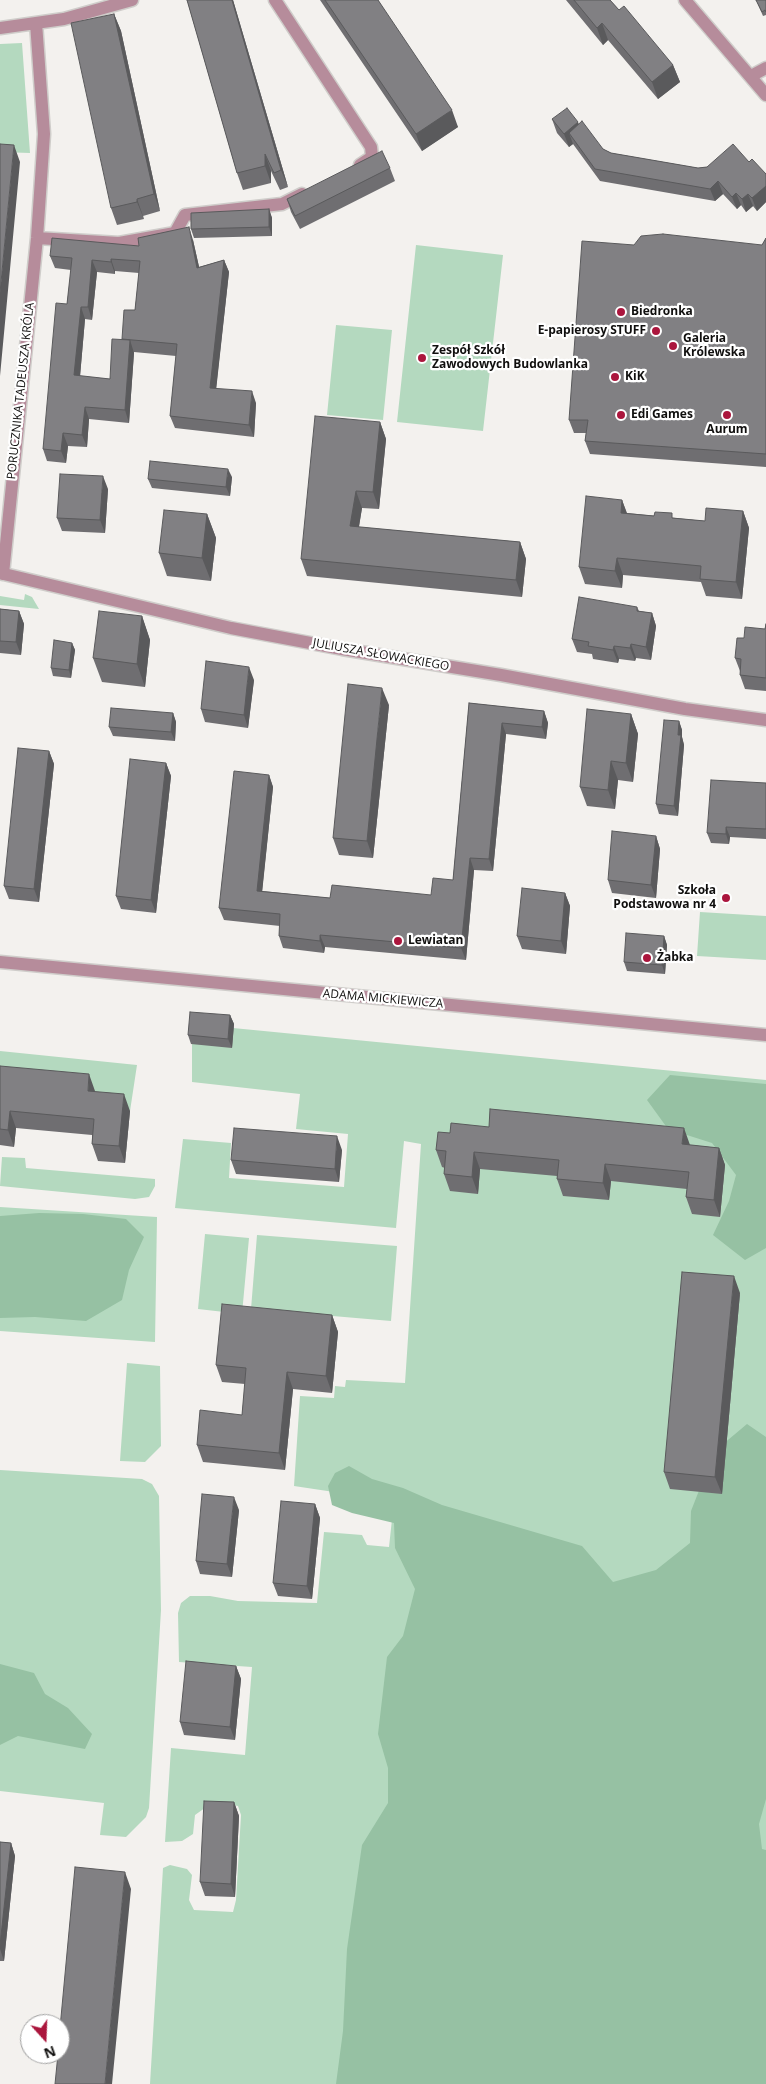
<!DOCTYPE html>
<html>
<head>
<meta charset="utf-8">
<style>
  body { margin:0 }
  #map { position:relative; width:766px; height:2084px; overflow:hidden; background:#f3f1ee; font-family:"Open Sans",sans-serif }
  canvas { display:block }
  .north { position:absolute; left:20px; top:2014px; width:50px; height:50px; box-sizing:border-box; background:#fff; border:1px solid #9f9f9f; border-radius:50%; rotate:160deg; font-size:14px; font-weight:700; line-height:20px; text-align:center; color:#100f0e }
  .north::after { content:''; display:block; margin:auto; width:18px; height:22px; background:#ab163d; clip-path:polygon(50% 0,100% 100%,50% 72%,0 100%) }
</style>
</head>
<body>
<div id="map">
<canvas width="766" height="2084"></canvas>
<div class="north">N</div>
</div>
<script>
const ctx = document.querySelector('canvas').getContext('2d');
ctx.lineJoin = 'round';
function paint(path, color) { ctx.fillStyle = color; ctx.fill(path, 'evenodd'); }
const toPath = rows => new Path2D(rows.map(r => 'M' + r).join(''));
function stroke(path, color, width, dash) { ctx.strokeStyle = color; ctx.lineWidth = width; ctx.lineCap = dash ? 'butt' : 'round'; ctx.setLineDash(dash || []); ctx.stroke(path); }
function label(font, color, halo, rows, align = 'center') {
  ctx.font = font + ' "Open Sans",sans-serif'; ctx.lineWidth = 4.5; ctx.setLineDash([]); ctx.textBaseline = 'middle'; ctx.strokeStyle = halo; ctx.fillStyle = color; for (const [text, x, y, turn = 0] of rows) {
    ctx.save(); ctx.translate(x, y); ctx.rotate((+turn || 0) * Math.PI / 180); ctx.textAlign = isNaN(turn) ? turn : align; if (halo) ctx.strokeText(text, 0, 0); ctx.fillText(text, 0, 0); ctx.restore();
  }
}
paint(toPath([
  [22,43,30,153,0,152,0,44],
  [416,245,503,255,483,431,397,422],
  [336,325,392,330,383,420,327,415],
  [25,594,32,597,39,609,0,605,0,596,24,600],
  [700,912,766,916,766,960,697,956],
  [192,1024,766,1080,766,2084,150,2084,163,1868,170,1865,187,1869,192,1875,189,1900,194,1910,233,1912,236,1900,241,1815,238,1806,229,1804,209,1805,195,1815,193,1834,182,1841,165,1842,171,1748,245,1755,252,1667,179,1662,178,1613,181,1603,190,1596,210,1596,238,1601,317,1603,324,1532,362,1535,367,1545,389,1547,394,1501,294,1486,300,1396,334,1398,335,1386,345,1387,346,1380,405,1383,421,1144,404,1141,396,1228,175,1208,183,1139,231,1143,229,1178,344,1187,348,1134,296,1129,300,1094,192,1082],
  [0,1051,137,1065,130,1111,94,1108,0,1082],
  [2,1157,25,1158,26,1168,155,1179,155,1186,149,1197,135,1199,0,1186],
  [0,1207,157,1217,155,1342,0,1331],
  [205,1234,249,1238,242,1314,198,1309],
  [257,1235,397,1246,391,1321,251,1309],
  [127,1363,160,1366,161,1446,145,1462,120,1461],
  [0,1470,142,1479,152,1484,159,1496,161,1610,149,1808,146,1817,126,1837,100,1835,104,1803,0,1791]
]), '#b4d9bf');
paint(toPath([
  [670,1075,766,1084,766,1248,745,1260,713,1235,729,1201,736,1175,712,1143,668,1129,647,1100],
  [39,1213,83,1214,126,1219,144,1237,129,1270,122,1300,86,1321,35,1317,0,1318,0,1216],
  [747,1424,766,1437,766,1799,759,1824,762,1849,766,1850,766,2084,336,2084,343,2031,347,1949,362,1845,388,1803,388,1768,378,1734,387,1657,403,1636,415,1589,395,1548,394,1523,352,1513,332,1505,328,1486,335,1473,349,1466,372,1479,403,1488,442,1505,582,1546,613,1582,656,1570,690,1543,691,1511,700,1488,722,1445],
  [0,1664,34,1673,45,1694,68,1708,92,1734,85,1749,18,1736,0,1745]
]), '#96c1a3');
const minor = toPath([
  [275,0,371,147,372,157,360,165],
  [685,0,766,95],
  [0,28,64,19,132,0],
  [751,76,766,68],
  [37,238,119,243,175,233,185,215,282,204,302,194],
  [0,573,231,628,342,649,501,675,685,709,766,720],
  [3,574,37,238,44,134,36,23],
  [0,962,766,1035]
]);
stroke(minor, '#cfcdca', 15);
stroke(minor, '#b68c9b', 12);
paint(toPath([
  [187,0,233,0,288,187,280,190,271,171,271,183,243,190,237,173],
  [320,0,378,0,458,127,422,151],
  [566,0,610,0,619,10,673,65,680,82,658,99,608,40,603,45],
  [756,0,766,0,766,15,763,16],
  [114,14,121,31,160,211,143,216,144,219,117,225,111,208],
  [552,119,579,124,603,149,611,153,698,168,749,162,766,174,766,202,757,211,753,206,746,212,741,205,737,209,723,194,715,201,600,181,573,144,569,147,557,133],
  [390,168,395,181,300,229,291,212,287,199],
  [269,209,272,218,272,236,194,238,191,229],
  [766,238,766,467,590,454,585,441,586,433,574,433,569,420,634,245,762,245],
  [193,240,199,267,224,260,229,272,216,388,256,403,254,437,175,428,170,416,176,356,134,352,129,423,89,419,87,447,68,446,66,463,47,461,43,449,67,304,71,270,55,268,50,256],
  [115,271,139,273,135,310,122,340,110,379,80,376,85,319,92,320,97,272,115,274],
  [380,422,386,439,379,509,362,508,359,527,520,542,526,559,522,597,307,576,301,559],
  [232,477,230,496,152,488,148,479],
  [108,489,105,533,62,531,57,518],
  [622,500,627,513,705,521,743,511,749,528,742,599,706,596,701,582,623,575,622,588,585,584,579,567],
  [207,514,216,538,211,581,167,576,159,553],
  [637,607,639,611,652,613,656,626,651,660,636,658,635,661,619,659,618,663,593,659,592,654,577,652,572,639],
  [0,609,19,611,24,624,21,655,0,653],
  [142,616,150,640,145,687,102,682,93,658],
  [766,624,766,691,745,689,740,675,740,671,735,658,744,638,765,629],
  [72,643,75,650,71,678,53,676,51,668],
  [254,680,248,728,205,722,201,709],
  [469,703,544,711,548,723,546,739,506,734,493,871,474,870,466,960,325,947,324,953,283,948,279,936,280,926,224,920,219,908,269,775,273,787,262,891,330,898,431,895,453,880],
  [389,705,373,858,339,855,333,838],
  [173,713,176,722,175,741,113,736,109,727],
  [631,714,638,734,633,782,618,780,615,809,587,806,580,787],
  [679,721,682,730,682,737,684,745,678,816,659,814,656,804],
  [49,751,54,764,39,902,9,899,4,886],
  [166,763,171,776,156,913,121,909,116,896],
  [766,783,766,839,730,837,729,844,711,843,707,833],
  [656,836,660,849,656,898,612,893,608,880],
  [565,893,570,906,566,954,522,949,517,936],
  [664,936,667,945,665,974,627,971,624,962],
  [230,1015,234,1024,232,1048,191,1044,188,1035],
  [0,1066,95,1092,130,1111,125,1163,98,1161,92,1144,92,1135,16,1128,14,1147,0,1145],
  [450,1133,690,1145,719,1148,725,1165,720,1217,692,1214,686,1197,687,1189,611,1181,609,1200,563,1196,557,1179,557,1176,480,1169,478,1194,450,1191,444,1174,445,1168,442,1167,436,1150],
  [342,1150,339,1182,236,1174,231,1160],
  [740,1293,722,1494,670,1489,664,1472],
  [332,1315,338,1332,332,1393,293,1389,285,1470,203,1462,197,1445,242,1415,245,1384,222,1382,216,1365],
  [315,1504,320,1518,312,1599,278,1596,273,1583],
  [239,1510,232,1577,200,1574,196,1561],
  [236,1666,241,1679,235,1740,184,1735,180,1722],
  [234,1802,239,1816,235,1897,205,1896,200,1882],
  [0,1842,11,1843,15,1856,4,1961,0,1961]
]), '#6f6e71');
paint(toPath([
  [232,0,233,0,288,187,281,170],
  [114,14,121,31,160,211,154,194],
  [602,23,608,40,603,45,597,28],
  [673,65,680,82,658,99,652,82],
  [452,110,458,127,422,151,416,134],
  [578,122,583,135,569,133,573,144,569,147,564,134],
  [14,145,20,162,0,376,0,293],
  [265,154,271,171,271,183,265,166],
  [718,181,723,194,715,201,710,189],
  [766,186,766,202,757,211,752,198],
  [736,193,741,205,737,209,732,197],
  [748,194,753,206,746,212,742,199],
  [137,199,143,216,144,219,137,202],
  [269,209,272,218,272,236,269,227],
  [189,227,193,240,202,280,197,268],
  [111,259,115,271,115,274,111,262],
  [92,260,97,272,92,320,88,307],
  [224,260,229,272,215,400,210,388],
  [81,307,85,319,79,388,74,375],
  [130,340,134,353,129,423,125,410],
  [252,391,256,403,254,437,249,425],
  [85,407,89,419,87,447,82,435],
  [380,422,386,439,379,509,373,492],
  [63,433,68,446,66,463,61,451],
  [228,469,232,477,230,496,226,487],
  [103,476,108,489,105,533,100,520],
  [356,491,362,508,356,543,350,526],
  [622,500,628,517,621,513],
  [743,511,749,528,742,599,736,582],
  [207,514,216,538,211,581,202,558],
  [520,542,526,559,522,597,516,580],
  [617,558,623,575,622,588,615,571],
  [19,611,24,624,21,655,16,642],
  [652,613,656,626,651,660,646,647],
  [142,616,150,640,145,687,137,664],
  [72,643,75,650,71,678,69,670],
  [631,644,636,658,635,661,630,648],
  [614,646,619,659,618,663,613,650],
  [249,667,254,680,248,728,244,715],
  [382,688,389,705,373,858,367,841],
  [544,711,548,723,546,739,542,727],
  [173,713,176,722,175,741,171,732],
  [631,714,638,734,633,782,626,763],
  [679,721,682,730,682,737,684,745,678,816,674,806],
  [502,723,506,734,493,871,489,859],
  [49,751,54,764,39,902,34,889],
  [611,761,618,780,615,809,608,790],
  [166,763,171,776,156,913,151,900],
  [269,775,273,787,261,903,257,891],
  [726,827,730,837,729,844,726,834],
  [656,836,660,849,656,898,651,885],
  [470,858,474,870,466,960,461,948],
  [565,893,570,906,566,954,561,941],
  [320,935,325,947,324,953,320,941],
  [664,936,667,945,665,974,662,965],
  [230,1015,234,1024,232,1048,228,1039],
  [89,1074,95,1091,94,1108,88,1091],
  [124,1094,130,1111,125,1163,119,1146],
  [10,1111,16,1128,14,1147,8,1130],
  [684,1128,690,1145,689,1161,682,1144],
  [337,1136,342,1150,339,1182,335,1169],
  [719,1148,725,1165,720,1217,714,1200],
  [474,1152,480,1169,478,1194,472,1177],
  [605,1164,611,1181,609,1200,603,1183],
  [734,1276,740,1293,722,1494,715,1477],
  [332,1315,338,1332,332,1393,326,1376],
  [287,1372,293,1389,285,1470,279,1453],
  [234,1497,239,1510,232,1577,227,1564],
  [315,1504,320,1518,312,1599,307,1586],
  [236,1666,241,1679,235,1740,230,1727],
  [234,1802,239,1816,235,1897,231,1884],
  [11,1843,15,1856,4,1961,0,1949,0,1945],
  [125,1872,131,1889,112,2084,105,2084]
]), '#5a5a5c');
const building = toPath([
  [187,0,232,0,281,170,274,173,265,154,265,166,237,173,187,0],
  [325,0,378,0,452,110,416,134,325,0],
  [574,0,610,0,619,10,624,6,673,65,652,82,602,23,597,28,574,0],
  [756,0,766,0,766,12,765,10,762,12,756,0],
  [114,14,154,194,137,199,137,202,111,208,71,23,114,14],
  [567,108,578,122,564,134,552,119,567,108],
  [582,121,603,149,611,153,698,168,707,167,733,144,749,162,752,159,766,174,766,186,752,198,748,194,742,199,736,193,732,197,718,181,710,189,595,169,569,133,582,121],
  [0,144,14,145,0,293,0,144],
  [382,151,390,168,295,216,287,199,382,151],
  [269,209,269,227,191,229,191,213,269,209],
  [189,227,197,268,224,260,210,388,252,391,249,425,170,416,177,344,122,339,124,310,135,310,140,261,111,259,111,262,92,260,88,307,81,307,74,375,110,379,112,339,130,340,125,410,85,407,82,435,63,433,61,451,43,449,56,303,67,304,72,258,50,256,52,238,139,246,138,238,189,227],
  [663,234,762,245,766,238,766,454,585,441,588,420,569,420,582,241,634,245,641,236,663,234],
  [315,416,380,422,373,492,356,491,350,526,520,542,516,580,301,559,315,416],
  [150,461,228,469,226,487,148,479,150,461],
  [60,474,103,476,100,520,57,518,60,474],
  [586,496,622,500,621,513,654,516,655,512,672,513,672,518,705,521,706,508,743,511,736,582,700,579,701,566,617,558,615,571,579,567,586,496],
  [164,510,207,514,202,558,159,553,164,510],
  [579,597,637,607,637,611,652,613,646,647,631,644,630,648,614,646,613,650,588,646,589,642,572,639,579,597],
  [0,609,19,611,16,642,0,641,0,609],
  [99,611,142,616,137,664,93,658,99,611],
  [766,624,766,678,740,675,741,659,735,658,737,638,744,638,745,627,765,629,766,624],
  [54,640,72,643,69,670,51,668,54,640],
  [206,661,249,667,244,715,201,709,206,661],
  [348,684,382,688,367,841,333,838,348,684],
  [469,703,544,711,542,727,502,723,489,859,470,858,461,948,320,935,320,941,279,936,280,914,219,908,234,771,269,775,257,891,330,898,332,885,431,895,433,878,453,880,469,703],
  [111,708,173,713,171,732,109,727,111,708],
  [587,709,631,714,626,763,611,761,608,790,580,787,587,709],
  [664,720,679,721,678,735,681,735,674,806,656,804,664,720],
  [18,748,49,751,34,889,4,886,18,748],
  [130,759,166,763,151,900,116,896,130,759],
  [711,780,766,783,766,829,726,827,726,834,707,833,711,780],
  [612,831,656,836,651,885,608,880,612,831],
  [522,888,565,893,561,941,517,936,522,888],
  [626,933,664,936,662,965,624,962,626,933],
  [190,1012,230,1015,228,1039,188,1035,190,1012],
  [0,1066,89,1074,88,1091,124,1094,119,1146,92,1144,94,1119,10,1111,8,1130,0,1129,0,1066],
  [490,1109,684,1128,682,1144,719,1148,714,1200,686,1197,689,1172,605,1164,603,1183,557,1179,559,1160,474,1152,472,1177,444,1174,446,1151,436,1150,438,1132,450,1133,451,1123,489,1127,490,1109],
  [234,1128,337,1136,335,1169,231,1160,234,1128],
  [682,1272,734,1276,715,1477,664,1472,682,1272],
  [222,1304,332,1315,326,1376,287,1372,279,1453,197,1445,200,1410,242,1415,246,1368,216,1365,222,1304],
  [202,1494,234,1497,227,1564,196,1561,202,1494],
  [281,1501,315,1504,307,1586,273,1583,281,1501],
  [186,1661,236,1666,230,1727,180,1722,186,1661],
  [204,1801,234,1802,231,1884,200,1882,204,1801],
  [0,1842,11,1843,0,1945,0,1842],
  [75,1867,125,1872,105,2084,55,2084,58,2054,60,2054,60,2028,75,1867]
]);
paint(building, '#818083');
stroke(building, '#5a5a5c', 1);
for (const [x, y, r, color] of [
  [621,312,5,"#ab163d"],
  [656,331,5,"#ab163d"],
  [673,346,5,"#ab163d"],
  [422,358,5,"#ab163d"],
  [615,377,5,"#ab163d"],
  [621,415,5,"#ab163d"],
  [727,415,5,"#ab163d"],
  [726,898,5,"#ab163d"],
  [398,941,5,"#ab163d"],
  [647,958,5,"#ab163d"]
]) { const dot = new Path2D(); dot.arc(x, y, r, 0, 2 * Math.PI); ctx.fillStyle = color; ctx.fill(dot); stroke(dot, '#fff', 2); }
label('bold 12px', '#100f0e', '#fff', [
  ["Biedronka",631,312],
  ["E-papierosy STUFF",646,331,"right"],
  ["Galeria",683,339],
  ["Królewska",683,353],
  ["Zespół Szkół",432,351],
  ["Zawodowych Budowlanka",432,365],
  ["KiK",625,377],
  ["Edi Games",631,415],
  ["Aurum",727,430,"center"],
  ["Szkoła",716,891,"right"],
  ["Podstawowa nr 4",716,905,"right"],
  ["Lewiatan",408,941],
  ["Żabka",657,958]
], 'left');
label('12px', '#100f0e', '#fff', [
  ["PORUCZNIKA TADEUSZA KRÓLA",21,391,-84],
  ["JULIUSZA SŁOWACKIEGO",381,655,10],
  ["ADAMA MICKIEWICZA",383,999,5]
]);
</script>
</body>
</html>
